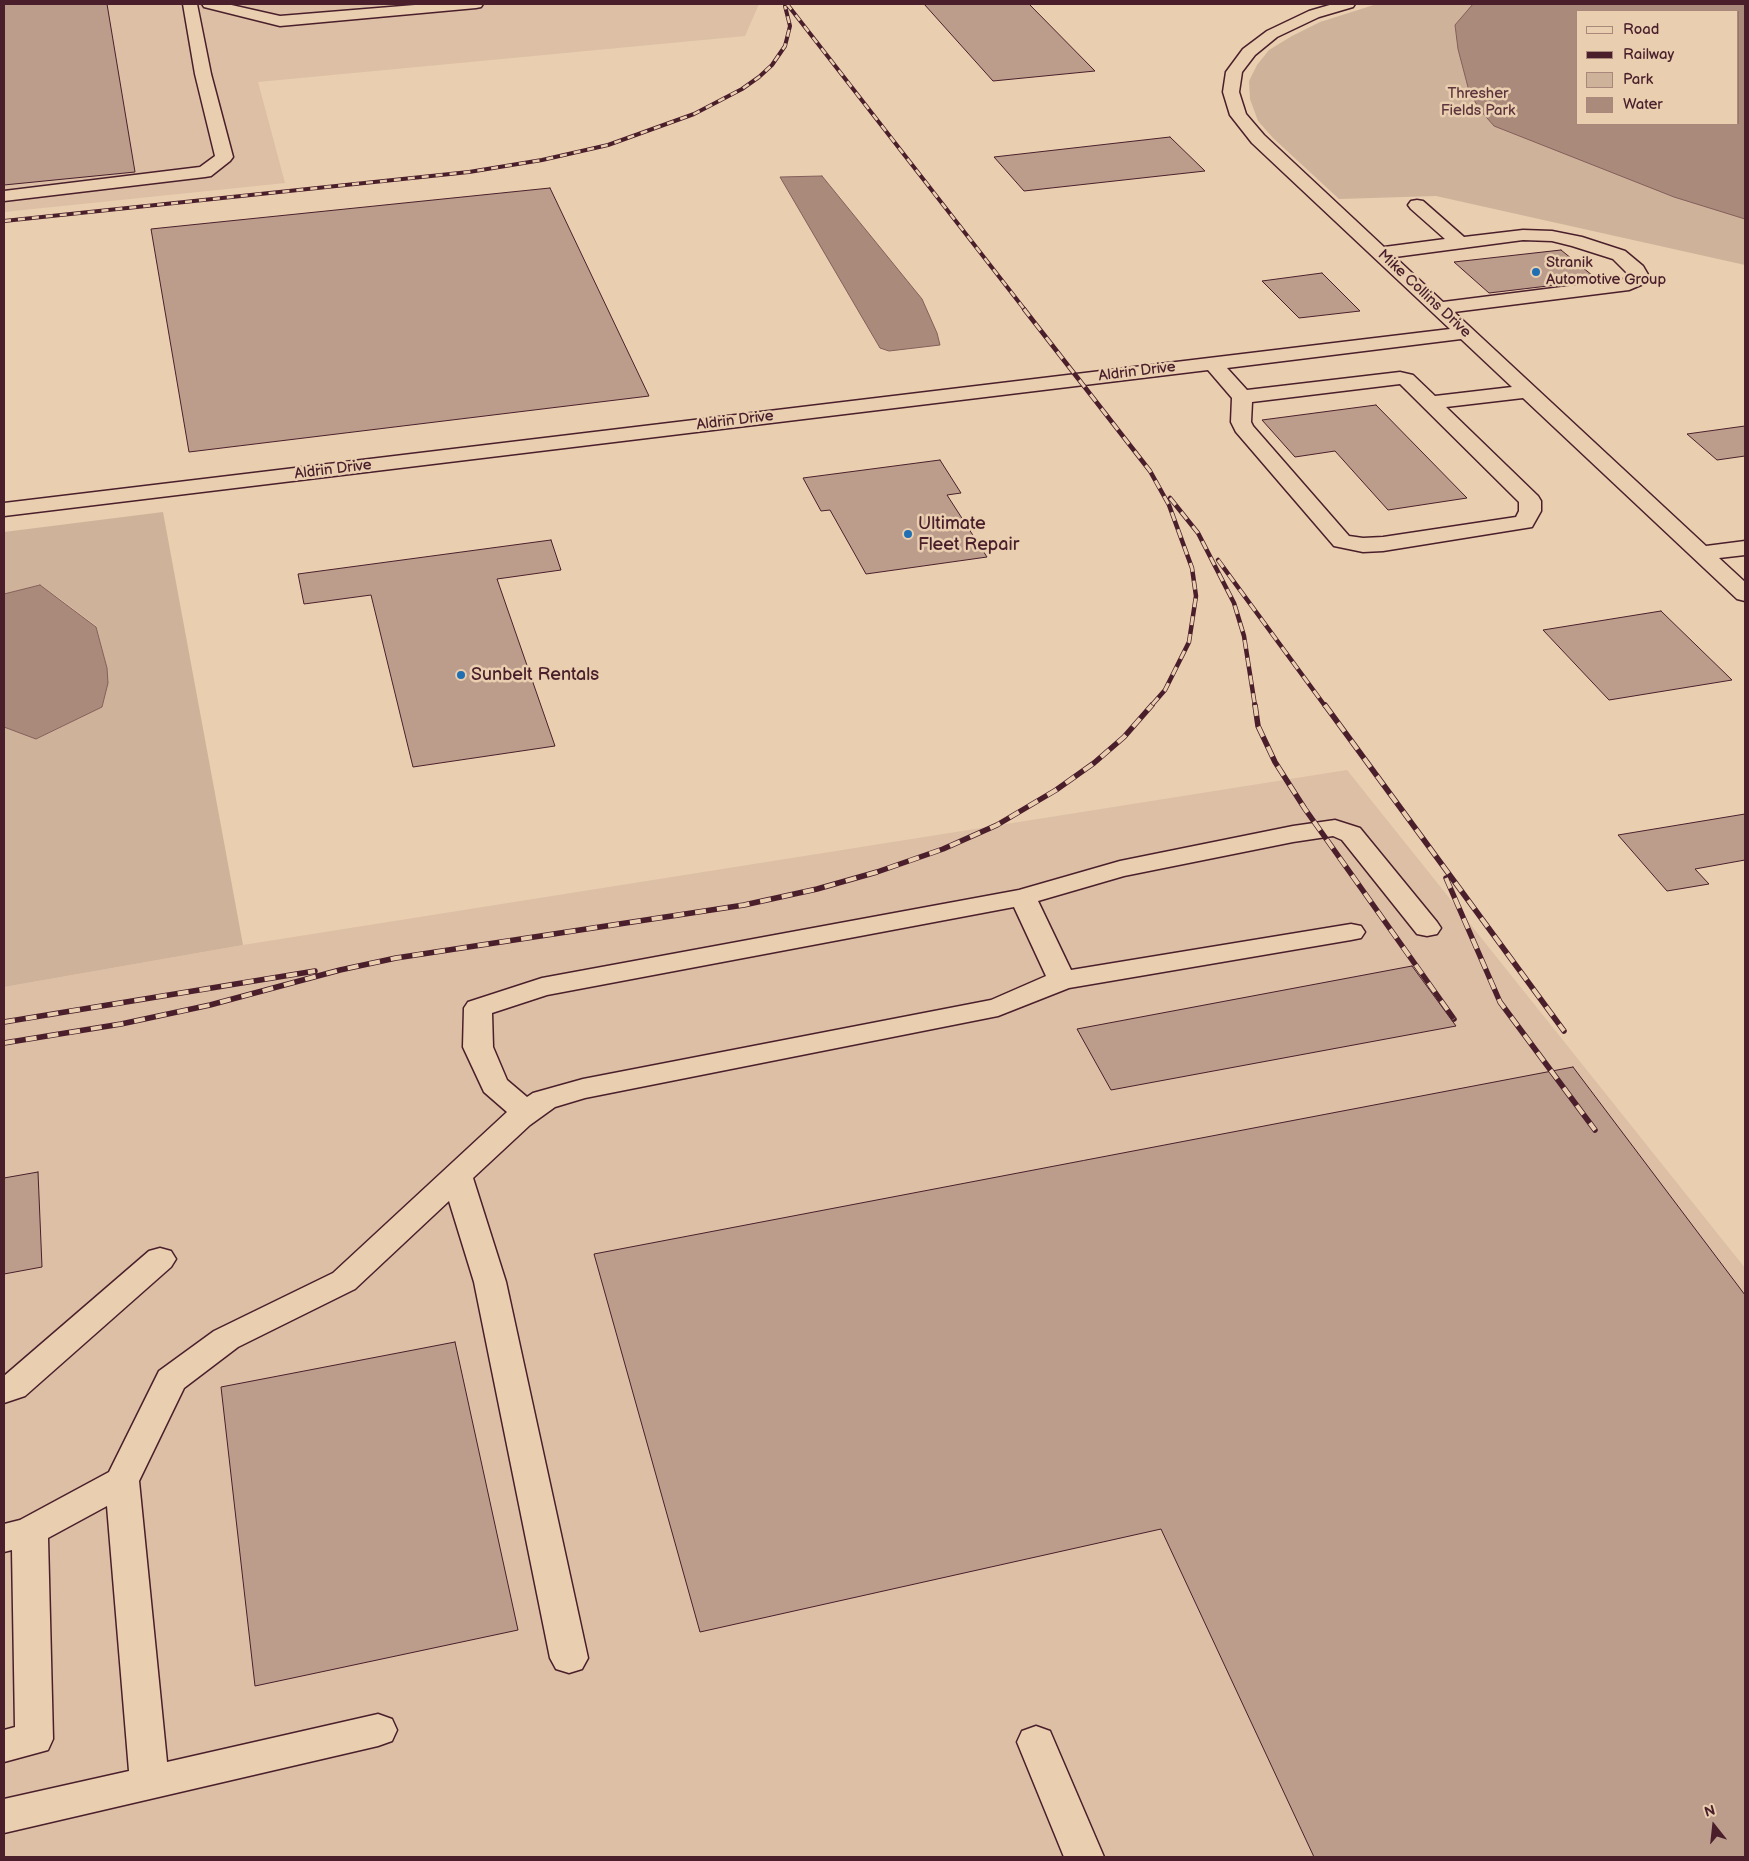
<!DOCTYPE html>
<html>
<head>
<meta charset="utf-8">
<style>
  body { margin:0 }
  #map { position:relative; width:1749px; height:1861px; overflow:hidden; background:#e9ceb0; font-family:"Balsamiq Sans",sans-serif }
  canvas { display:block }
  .frame { position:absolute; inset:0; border:5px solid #4a1f2b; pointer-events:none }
  .legend { position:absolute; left:1576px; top:10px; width:162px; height:115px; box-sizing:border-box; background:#e9ceb0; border:1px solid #a9887b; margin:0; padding:6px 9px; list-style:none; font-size:15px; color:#4a1f2b }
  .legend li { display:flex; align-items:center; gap:10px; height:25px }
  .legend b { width:25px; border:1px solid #a9887b }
  .north { position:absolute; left:1689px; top:1801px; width:50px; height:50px; -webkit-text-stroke:4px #e9ceb0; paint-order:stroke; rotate:344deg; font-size:14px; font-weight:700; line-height:20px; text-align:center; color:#4a1f2b }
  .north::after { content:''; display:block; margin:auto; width:18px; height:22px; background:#4a1f2b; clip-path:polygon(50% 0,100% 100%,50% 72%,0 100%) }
</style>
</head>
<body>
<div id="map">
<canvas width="1749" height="1861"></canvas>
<div class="frame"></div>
<ul class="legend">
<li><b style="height:6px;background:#e9ceb0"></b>Road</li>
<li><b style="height:6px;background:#4a1f2b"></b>Railway</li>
<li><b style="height:14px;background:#cfb29a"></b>Park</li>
<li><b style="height:14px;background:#aa8a7b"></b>Water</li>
</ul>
<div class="north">N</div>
</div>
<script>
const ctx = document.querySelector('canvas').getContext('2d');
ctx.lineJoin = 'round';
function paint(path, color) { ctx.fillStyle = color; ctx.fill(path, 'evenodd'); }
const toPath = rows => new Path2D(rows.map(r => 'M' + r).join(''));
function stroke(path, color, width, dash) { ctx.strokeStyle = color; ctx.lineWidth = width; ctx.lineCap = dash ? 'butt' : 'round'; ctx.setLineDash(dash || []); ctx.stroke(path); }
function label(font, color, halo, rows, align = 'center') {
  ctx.font = font + ' "Balsamiq Sans",sans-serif'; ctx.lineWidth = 5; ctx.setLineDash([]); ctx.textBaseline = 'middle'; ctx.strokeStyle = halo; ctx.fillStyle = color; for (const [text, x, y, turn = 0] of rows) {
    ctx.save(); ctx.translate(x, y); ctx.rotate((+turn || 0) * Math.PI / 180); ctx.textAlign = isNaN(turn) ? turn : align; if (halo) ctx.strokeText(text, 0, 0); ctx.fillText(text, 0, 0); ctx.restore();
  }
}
paint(toPath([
  [4,4,759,4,745,36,258,82,285,183,4,212],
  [1347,770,1745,1268,1745,1857,4,1857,4,987,243,945]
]), '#dcbfa5');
paint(toPath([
  [1377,4,1745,4,1745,265,1436,196,1339,199,1273,138,1258,121,1250,99,1249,81,1257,65,1269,50,1292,36,1320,22],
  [1578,11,1738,11,1738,124,1578,124],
  [163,512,243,945,4,987,4,727,37,739,102,707,107,668,96,626,60,599,40,585,4,594,4,532]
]), '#cfb29a');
const water = toPath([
  [1473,4,1745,4,1745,219,1674,197,1494,126,1480,110,1469,91,1458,49,1455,25,1473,4],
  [1578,11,1738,11,1738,124,1578,124,1578,11],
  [822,176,922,299,937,333,940,345,889,351,880,348,780,177,822,176],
  [40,585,96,627,107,668,108,683,102,707,36,739,4,727,4,594,40,585]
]);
paint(water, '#aa8a7b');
stroke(water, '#845f5b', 1);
const building = toPath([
  [4,4,107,4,135,172,4,185,4,4],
  [924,4,1029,4,1095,71,993,81,924,4],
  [1170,137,1205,171,1024,191,994,157,1170,137],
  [550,188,649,396,189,452,151,229,550,188],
  [1561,250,1598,280,1489,293,1454,262,1561,250],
  [1322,273,1360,311,1299,318,1262,281,1322,273],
  [1376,405,1467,498,1388,510,1335,451,1295,457,1262,420,1376,405],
  [1745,426,1745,456,1717,460,1687,434,1745,426],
  [940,460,961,493,947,495,987,557,866,574,830,510,821,511,803,478,940,460],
  [551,540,561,570,497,579,555,746,413,767,371,595,304,604,298,574,551,540],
  [1661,611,1732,680,1609,700,1543,630,1661,611],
  [1745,814,1745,860,1695,869,1709,884,1667,891,1618,835,1745,814],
  [1412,966,1456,1026,1111,1090,1077,1029,1412,966],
  [1573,1067,1745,1295,1745,1857,1314,1857,1161,1529,700,1632,594,1254,1573,1067],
  [38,1172,42,1267,4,1274,4,1178,38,1172],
  [455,1342,518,1630,255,1686,221,1387,455,1342]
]);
paint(building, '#bc9d8b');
stroke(building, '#4a1f2b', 1);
const minor = toPath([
  [183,4,197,4,211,74,233,157,230,161,211,176,205,177,4,201,4,191,200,167,215,156,195,74,183,4],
  [202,4,227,4,280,16,427,4,483,4,481,7,476,8,280,26,204,7,202,4],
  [1333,4,1355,4,1353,7,1319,17,1277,37,1255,55,1242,72,1239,92,1246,114,1264,135,1384,247,1445,239,1411,209,1408,205,1411,201,1417,200,1423,201,1464,237,1523,230,1552,231,1582,237,1625,251,1643,266,1650,278,1648,282,1629,290,1454,312,1706,546,1745,541,1745,555,1719,558,1745,582,1745,601,1737,599,1523,398,1446,407,1538,496,1541,501,1541,511,1532,527,1383,551,1363,552,1334,546,1236,432,1231,422,1232,398,1208,370,4,516,4,503,1450,329,1252,143,1230,115,1223,92,1226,72,1243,49,1267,31,1309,11,1333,4],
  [1523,240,1552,241,1572,246,1613,259,1630,276,1625,279,1443,302,1395,257,1523,240],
  [1461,339,1512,387,1435,396,1413,375,1400,372,1247,390,1227,368,1461,339],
  [1400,384,1519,502,1519,511,1516,517,1383,537,1363,538,1349,536,1253,426,1251,422,1252,402,1400,384],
  [1335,820,1360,828,1437,922,1441,928,1437,934,1427,936,1417,934,1342,840,1333,836,1293,842,1124,876,1038,901,1071,970,1351,924,1361,926,1365,932,1361,938,1351,940,1069,988,998,1016,585,1098,555,1107,530,1125,473,1178,506,1282,588,1658,582,1669,569,1673,556,1669,550,1658,474,1282,449,1201,355,1289,238,1347,184,1388,139,1481,167,1762,378,1714,392,1719,397,1730,392,1741,378,1746,4,1833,4,1799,129,1771,107,1506,48,1538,53,1739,48,1750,4,1762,4,1730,15,1727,12,1550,4,1552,4,1524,20,1520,109,1472,159,1371,214,1331,333,1273,507,1112,484,1092,463,1047,464,1008,468,1002,542,978,1019,890,1120,861,1293,826,1335,820],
  [1014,907,1046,976,991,1000,583,1079,533,1093,527,1097,507,1080,493,1047,492,1013,547,995,1014,907],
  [160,1248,171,1251,176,1259,171,1267,25,1396,4,1403,4,1376,149,1251,160,1248],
  [1036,1726,1050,1731,1104,1857,1064,1857,1017,1742,1022,1731,1036,1726]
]);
stroke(minor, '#4a1f2b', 3);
paint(minor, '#e9ceb0');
const railFar2 = toPath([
  [787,4,1025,310],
  [4,221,469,172,542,160,608,145,694,114,742,89,759,77,772,65,785,46,790,26,785,6]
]);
const railFar1 = toPath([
  [1024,309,1150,471,1169,505,1192,568,1196,596,1189,642,1165,690,1151,706],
  [1170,498,1198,533,1234,603,1244,636,1255,706],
  [1218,560,1325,706]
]);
const rail = toPath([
  [1255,705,1258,726,1275,762,1305,809,1454,1019],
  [1325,705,1564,1031],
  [1446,878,1500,1002,1595,1130],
  [4,1022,315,971],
  [4,1043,121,1024,210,1005,340,970,396,958,744,905,817,889,877,872,943,849,997,825,1056,790,1094,763,1124,737,1152,705]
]);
stroke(railFar2, '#4a1f2b', 4);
stroke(railFar1, '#4a1f2b', 4.5);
stroke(rail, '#4a1f2b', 5.5);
stroke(railFar2, '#e9ceb0', 2.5, [7]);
stroke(railFar1, '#e9ceb0', 3, [9]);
stroke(rail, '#e9ceb0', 4, [11]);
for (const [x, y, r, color] of [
  [1536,272,5,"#1f6fb2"],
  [908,534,5,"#1f6fb2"],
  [461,675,5,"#1f6fb2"]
]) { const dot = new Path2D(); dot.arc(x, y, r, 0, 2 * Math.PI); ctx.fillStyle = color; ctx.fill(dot); stroke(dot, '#e9ceb0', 2); }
label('15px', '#5e353c', '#e9ceb0', [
  ["Thresher",1478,94],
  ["Fields Park",1478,111]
]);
label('15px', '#4a1f2b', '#e9ceb0', [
  ["Stranik",1546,263],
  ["Automotive Group",1546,280]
], 'left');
label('15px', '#4a1f2b', '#e9ceb0', [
  ["Mike Collins Drive",1424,294,43],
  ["Aldrin Drive",1137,372,-7],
  ["Aldrin Drive",735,421,-7],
  ["Aldrin Drive",333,470,-7]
]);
label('18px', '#4a1f2b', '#e9ceb0', [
  ["Ultimate",918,524],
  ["Fleet Repair",918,545],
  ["Sunbelt Rentals",471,675]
], 'left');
</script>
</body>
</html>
